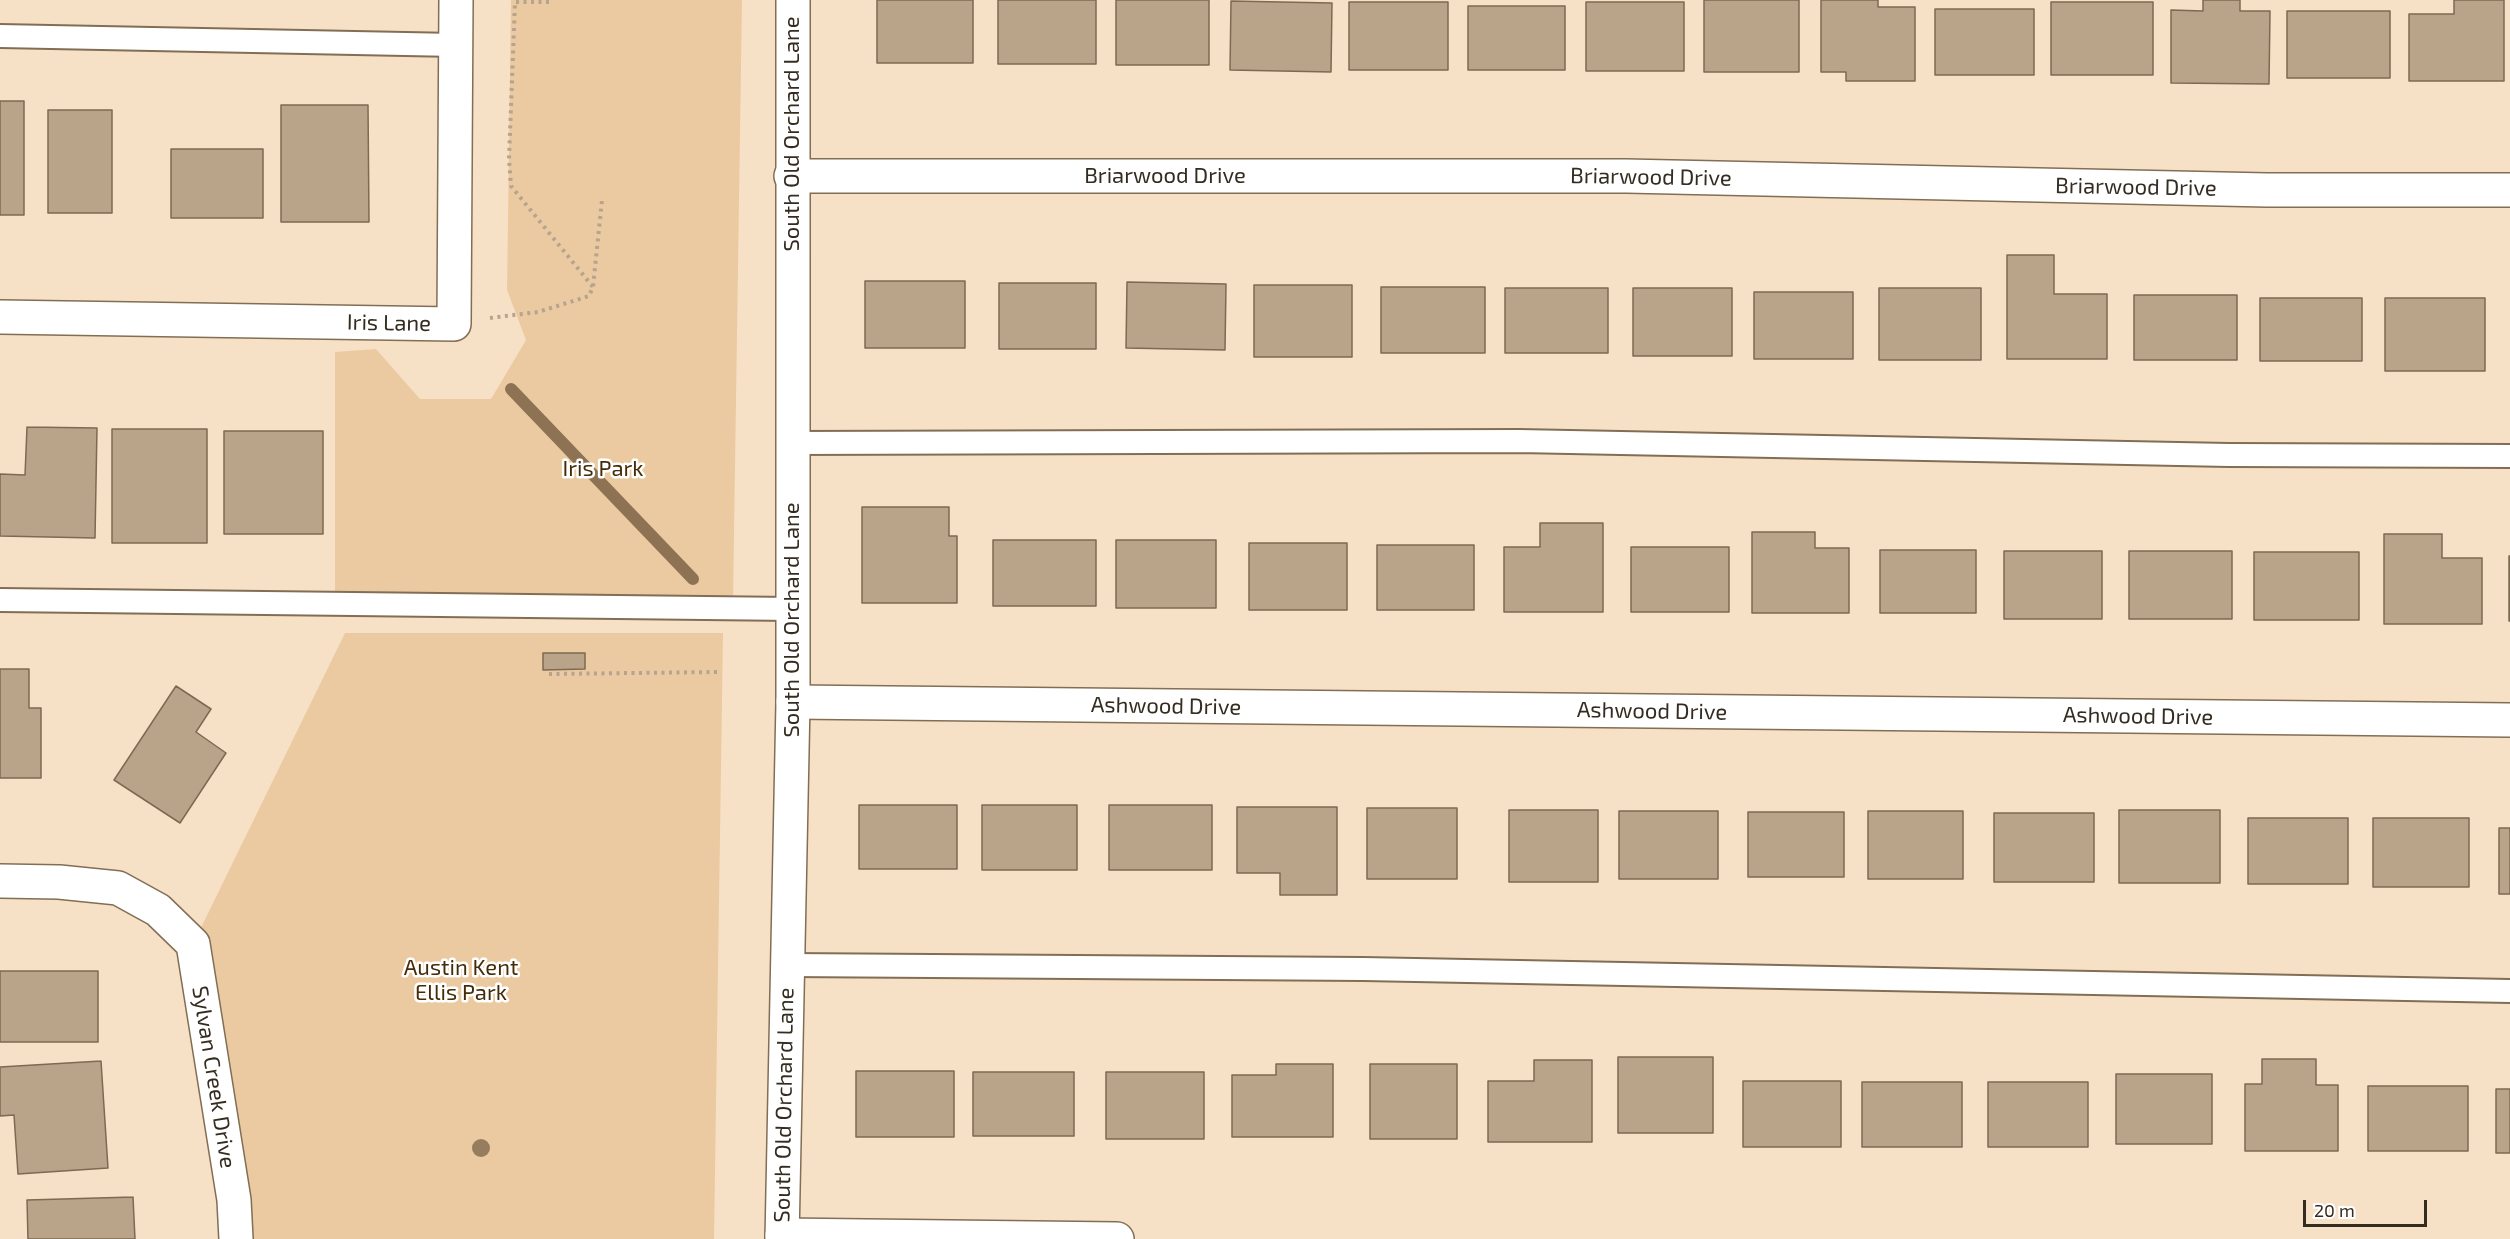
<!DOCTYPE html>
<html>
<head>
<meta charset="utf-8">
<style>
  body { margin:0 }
  #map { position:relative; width:2510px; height:1239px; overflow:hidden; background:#f7e1c6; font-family:"Exo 2",sans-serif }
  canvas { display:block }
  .scale { position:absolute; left:2303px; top:1200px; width:124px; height:27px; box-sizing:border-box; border:3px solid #342c21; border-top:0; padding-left:8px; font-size:18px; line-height:21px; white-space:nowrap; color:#342c21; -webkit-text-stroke:4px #fff; paint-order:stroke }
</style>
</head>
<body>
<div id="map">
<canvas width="2510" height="1239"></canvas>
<div class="scale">20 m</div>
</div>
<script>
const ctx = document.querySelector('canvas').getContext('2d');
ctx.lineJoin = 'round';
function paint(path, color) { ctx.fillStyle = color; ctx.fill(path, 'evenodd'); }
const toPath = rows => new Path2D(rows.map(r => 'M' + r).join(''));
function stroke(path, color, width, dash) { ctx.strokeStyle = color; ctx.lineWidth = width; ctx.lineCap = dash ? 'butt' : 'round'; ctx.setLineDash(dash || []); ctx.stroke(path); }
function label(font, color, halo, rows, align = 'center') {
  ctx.font = font + ' "Exo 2",sans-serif'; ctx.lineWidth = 5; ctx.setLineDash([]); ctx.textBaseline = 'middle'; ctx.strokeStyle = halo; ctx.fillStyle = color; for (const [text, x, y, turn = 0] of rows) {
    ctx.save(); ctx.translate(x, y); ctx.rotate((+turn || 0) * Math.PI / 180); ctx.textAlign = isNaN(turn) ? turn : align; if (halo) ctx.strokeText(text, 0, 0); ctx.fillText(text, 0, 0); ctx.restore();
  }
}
paint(toPath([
  [511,0,742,0,733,601,335,598,335,352,376,349,420,399,491,399,526,340,507,290],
  [345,633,723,633,714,1239,245,1239,193,944]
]), '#ebcaa1');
stroke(toPath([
  [511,389,693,579]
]), '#8d7353', 12);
const building = toPath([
  [877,0,973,0,973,63,877,63,877,0],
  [998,0,1096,0,1096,64,998,64,998,0],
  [1116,0,1209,0,1209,65,1116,65,1116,0],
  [1704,0,1799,0,1799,72,1704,72,1704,0],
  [1821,0,1878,0,1878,7,1915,7,1915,81,1846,81,1846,72,1821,72,1821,0],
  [2203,0,2240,0,2240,11,2270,11,2269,84,2171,83,2171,10,2203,11,2203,0],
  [2454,0,2504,0,2504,81,2409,81,2409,14,2454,14,2454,0],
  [1231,1,1332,3,1331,72,1230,70,1231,1],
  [1349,2,1448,2,1448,70,1349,70,1349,2],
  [1586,2,1684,2,1684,71,1586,71,1586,2],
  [2051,2,2153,2,2153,75,2051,75,2051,2],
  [1468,6,1565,6,1565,70,1468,70,1468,6],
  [1935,9,2034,9,2034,75,1935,75,1935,9],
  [2287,11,2390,11,2390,78,2287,78,2287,11],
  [0,101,24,101,24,215,0,215,0,101],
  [281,105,368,105,369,222,281,222,281,105],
  [48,110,112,110,112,213,48,213,48,110],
  [171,149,263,149,263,218,171,218,171,149],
  [2007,255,2054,255,2054,294,2107,294,2107,359,2007,359,2007,255],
  [865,281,965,281,965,348,865,348,865,281],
  [1127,282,1226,284,1225,350,1126,348,1127,282],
  [999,283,1096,283,1096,349,999,349,999,283],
  [1254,285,1352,285,1352,357,1254,357,1254,285],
  [1381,287,1485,287,1485,353,1381,353,1381,287],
  [1505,288,1608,288,1608,353,1505,353,1505,288],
  [1633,288,1732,288,1732,356,1633,356,1633,288],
  [1879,288,1981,288,1981,360,1879,360,1879,288],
  [1754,292,1853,292,1853,359,1754,359,1754,292],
  [2134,295,2237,295,2237,360,2134,360,2134,295],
  [2260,298,2362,298,2362,361,2260,361,2260,298],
  [2385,298,2485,298,2485,371,2385,371,2385,298],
  [27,427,97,428,95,538,0,536,0,474,25,475,27,427],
  [112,429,207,429,207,543,112,543,112,429],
  [224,431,323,431,323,534,224,534,224,431],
  [862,507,949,507,949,536,957,536,957,603,862,603,862,507],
  [1540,523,1603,523,1603,612,1504,612,1504,547,1540,547,1540,523],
  [1752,532,1815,532,1815,548,1849,548,1849,613,1752,613,1752,532],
  [2384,534,2442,534,2442,558,2482,558,2482,624,2384,624,2384,534],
  [993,540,1096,540,1096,606,993,606,993,540],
  [1116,540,1216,540,1216,608,1116,608,1116,540],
  [1249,543,1347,543,1347,610,1249,610,1249,543],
  [1377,545,1474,545,1474,610,1377,610,1377,545],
  [1631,547,1729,547,1729,612,1631,612,1631,547],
  [1880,550,1976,550,1976,613,1880,613,1880,550],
  [2004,551,2102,551,2102,619,2004,619,2004,551],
  [2129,551,2232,551,2232,619,2129,619,2129,551],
  [2254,552,2359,552,2359,620,2254,620,2254,552],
  [2509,556,2510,556,2510,621,2509,621,2509,556],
  [543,653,585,653,585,669,543,670,543,653],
  [0,669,29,669,29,708,41,708,41,778,0,778,0,669],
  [176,686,211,709,196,732,226,753,180,823,114,780,176,686],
  [859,805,957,805,957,869,859,869,859,805],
  [982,805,1077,805,1077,870,982,870,982,805],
  [1109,805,1212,805,1212,870,1109,870,1109,805],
  [1237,807,1337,807,1337,895,1280,895,1280,873,1237,873,1237,807],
  [1367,808,1457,808,1457,879,1367,879,1367,808],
  [1509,810,1598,810,1598,882,1509,882,1509,810],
  [2119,810,2220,810,2220,883,2119,883,2119,810],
  [1619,811,1718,811,1718,879,1619,879,1619,811],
  [1868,811,1963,811,1963,879,1868,879,1868,811],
  [1748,812,1844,812,1844,877,1748,877,1748,812],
  [1994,813,2094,813,2094,882,1994,882,1994,813],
  [2248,818,2348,818,2348,884,2248,884,2248,818],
  [2373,818,2469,818,2469,887,2373,887,2373,818],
  [2499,828,2510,828,2510,894,2499,894,2499,828],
  [0,971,98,971,98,1042,0,1042,0,971],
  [1618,1057,1713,1057,1713,1133,1618,1133,1618,1057],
  [2262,1059,2316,1059,2316,1085,2338,1085,2338,1151,2245,1151,2245,1084,2262,1084,2262,1059],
  [1534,1060,1592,1060,1592,1142,1488,1142,1488,1081,1534,1081,1534,1060],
  [101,1061,108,1168,18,1174,14,1115,0,1116,0,1067,101,1061],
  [1276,1064,1333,1064,1333,1137,1232,1137,1232,1075,1276,1075,1276,1064],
  [1370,1064,1457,1064,1457,1139,1370,1139,1370,1064],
  [856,1071,954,1071,954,1137,856,1137,856,1071],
  [973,1072,1074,1072,1074,1136,973,1136,973,1072],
  [1106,1072,1204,1072,1204,1139,1106,1139,1106,1072],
  [2116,1074,2212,1074,2212,1144,2116,1144,2116,1074],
  [1743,1081,1841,1081,1841,1147,1743,1147,1743,1081],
  [1862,1082,1962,1082,1962,1147,1862,1147,1862,1082],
  [1988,1082,2088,1082,2088,1147,1988,1147,1988,1082],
  [2368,1086,2468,1086,2468,1151,2368,1151,2368,1086],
  [2496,1089,2510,1089,2510,1153,2496,1153,2496,1089],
  [133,1197,135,1239,28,1239,27,1200,133,1197]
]);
paint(building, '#b9a48a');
stroke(building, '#7d6a52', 1.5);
const service = toPath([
  [0,36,456,45],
  [792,443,1519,441,2229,455,2510,456],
  [0,600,793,609],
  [788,965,1363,969,2510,991]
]);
const minor = toPath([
  [791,176,1626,176,2267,190,2510,190],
  [0,317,454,324,456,0],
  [793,702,2510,720],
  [0,881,59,882,118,888,158,910,193,944,234,1200,236,1239],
  [782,1235,1117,1239]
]);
const tertiary = toPath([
  [782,1239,793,702,793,0]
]);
stroke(service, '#816e55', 26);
stroke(minor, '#816e55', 36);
stroke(tertiary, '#816e55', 36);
stroke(toPath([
  [549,2,515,2,509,159,511,186,593,287],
  [490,318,538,312,589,296,593,287,602,200],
  [549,674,718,672]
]), '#b6a48f', 4, [3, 4.5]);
stroke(service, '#fff', 22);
stroke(minor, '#fff', 33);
stroke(tertiary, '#fff', 33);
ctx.fillStyle = '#957d5e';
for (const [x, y] of [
  [481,1148]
]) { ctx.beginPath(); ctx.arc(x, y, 9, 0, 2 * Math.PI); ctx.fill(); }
label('22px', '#342c21', '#fff', [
  ["South Old Orchard Lane",792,134,-90],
  ["Briarwood Drive",1165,176],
  ["Briarwood Drive",1651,177,1],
  ["Briarwood Drive",2136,187,1],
  ["Iris Lane",389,323,1],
  ["South Old Orchard Lane",792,620,-90],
  ["Ashwood Drive",1166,706,1],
  ["Ashwood Drive",1652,711,1],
  ["Ashwood Drive",2138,716,1],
  ["Sylvan Creek Drive",214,1077,81],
  ["South Old Orchard Lane",784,1105,-89]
]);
label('22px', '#442c08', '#fff', [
  ["Iris Park",603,469],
  ["Austin Kent",461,968],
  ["Ellis Park",461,993]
]);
</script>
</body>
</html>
